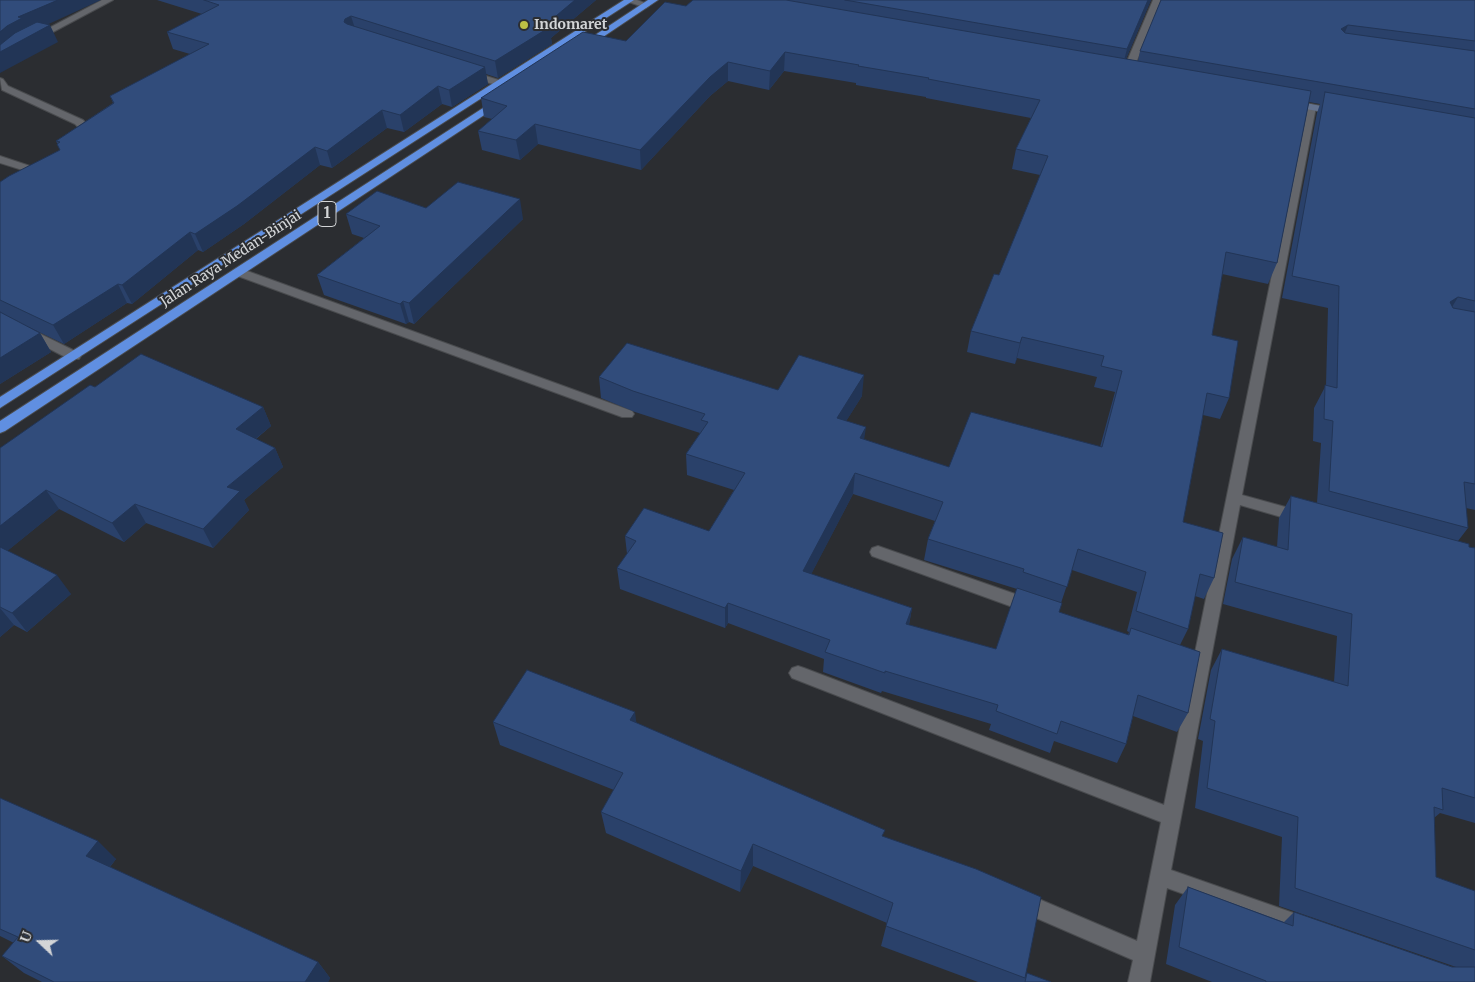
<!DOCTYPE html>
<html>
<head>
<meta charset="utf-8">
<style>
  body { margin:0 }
  #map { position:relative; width:1475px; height:982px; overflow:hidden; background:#2b2d31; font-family:Merriweather,serif }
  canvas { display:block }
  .north { position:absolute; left:15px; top:917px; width:50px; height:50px; -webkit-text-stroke:4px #2b2d31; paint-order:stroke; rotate:291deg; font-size:14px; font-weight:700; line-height:20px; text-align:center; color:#d3d5d7 }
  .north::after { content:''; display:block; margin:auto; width:18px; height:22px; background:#d3d5d7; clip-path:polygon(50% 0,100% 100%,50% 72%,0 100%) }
</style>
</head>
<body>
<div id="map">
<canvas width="1475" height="982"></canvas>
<div class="north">U</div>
</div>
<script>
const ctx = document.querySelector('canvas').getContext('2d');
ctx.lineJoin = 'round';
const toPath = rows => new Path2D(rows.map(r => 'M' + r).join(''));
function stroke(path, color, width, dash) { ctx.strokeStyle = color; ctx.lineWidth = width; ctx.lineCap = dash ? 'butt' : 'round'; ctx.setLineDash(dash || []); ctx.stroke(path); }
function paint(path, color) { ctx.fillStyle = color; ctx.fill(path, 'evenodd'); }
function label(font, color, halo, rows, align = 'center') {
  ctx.font = font + ' Merriweather,serif'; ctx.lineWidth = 4; ctx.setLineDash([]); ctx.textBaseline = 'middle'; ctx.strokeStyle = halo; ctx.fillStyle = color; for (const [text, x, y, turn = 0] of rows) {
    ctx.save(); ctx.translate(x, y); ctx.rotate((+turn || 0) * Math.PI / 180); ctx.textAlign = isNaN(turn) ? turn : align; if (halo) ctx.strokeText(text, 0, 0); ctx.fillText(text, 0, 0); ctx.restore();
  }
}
const lane = toPath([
  [102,0,113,0,38,40,35,41,30,38,102,0],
  [0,78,3,79,8,86,83,120,91,129,92,135,87,143,83,144,78,141,82,135,81,130,75,124,2,90,0,78]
]);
const street = toPath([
  [623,0,637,0,650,5,646,8,623,0],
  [1153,0,1161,0,1132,73,1130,75,1124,75,1122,73,1153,0],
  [467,70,502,81,504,83,499,86,464,75,462,73,467,70],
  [1311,104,1316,107,1242,495,1307,513,1310,517,1307,521,1302,523,1240,505,1171,870,1305,917,1312,920,1315,927,1312,934,1305,937,1167,888,1150,982,1128,982,1133,960,1013,908,1010,901,1013,894,1020,891,1137,941,1161,822,792,678,789,673,792,668,798,666,804,668,1164,805,1306,107,1311,104],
  [0,156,36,168,37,170,32,173,0,163,0,156],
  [239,268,632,411,634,414,632,417,622,417,235,275,233,272,235,269,239,268],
  [0,314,79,353,81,356,79,359,69,359,0,323,0,314],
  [878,546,1038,602,1040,607,1038,612,1032,614,872,556,870,552,872,548,878,546]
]);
const secondary = toPath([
  [1289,100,1338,109,1343,112,1338,115,1285,105,1284,103,1289,100]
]);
const highway = toPath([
  [624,0,634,0,0,408,0,397,624,0],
  [648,0,658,0,585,49,579,49,577,47,648,0],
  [500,97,504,98,504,102,5,431,0,433,0,421,500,97]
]);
stroke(lane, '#494b4e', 2);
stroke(street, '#494b4e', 2);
stroke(secondary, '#494b4e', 2);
stroke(highway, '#494b4e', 2);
paint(lane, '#64666b');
paint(street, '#64666b');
paint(secondary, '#63728e');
paint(highway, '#608fe1');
paint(toPath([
  [157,0,596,0,551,38,552,44,498,78,486,74,488,84,452,107,442,104,404,132,387,128,332,168,320,165,244,224,203,252,198,250,132,304,127,303,64,344,22,324,40,333,51,352,0,384,0,182,60,150,56,141,113,103,110,96,190,54,173,49,167,32,202,14],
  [693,0,1151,0,1126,59,1138,61,1140,51,1475,0,1475,510,1466,508,1468,528,1458,541,1469,547,1475,548,1475,823,1440,813,1434,818,1436,877,1475,891,1475,982,1212,982,1166,964,1175,905,1188,887,1284,922,1294,912,1452,967,1456,967,1279,906,1282,837,1195,808,1203,741,1198,739,1211,670,1222,649,1334,682,1337,636,1223,604,1232,559,1243,537,1277,547,1279,518,1291,496,1317,503,1321,443,1313,441,1314,408,1326,385,1328,308,1282,298,1317,113,1320,104,1309,102,1277,263,1268,284,1222,274,1212,335,1229,398,1220,419,1203,415,1183,522,1214,578,1204,599,1195,596,1188,629,1180,645,1188,713,1177,732,1133,716,1126,744,1117,763,1054,741,1050,753,989,730,991,724,882,691,881,693,823,672,824,659,728,623,725,628,620,589,617,568,627,554,625,536,709,531,734,490,687,475,686,454,700,433,635,412,601,398,599,377,862,396,846,421,864,440,949,467,1100,447,1115,392,1094,387,1097,377,1017,358,1015,364,967,352,971,331,999,275,1040,175,1012,169,1016,149,1031,118,926,98,926,97,856,85,856,83,784,71,769,90,728,81,710,96,641,170,538,144,520,160,482,150,478,131,492,119,484,117,481,98,626,41,686,6],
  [853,494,935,521,928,539,924,560,1017,589,996,649,909,625,912,608,811,574],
  [1072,570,1137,592,1127,631,1129,632,1128,635,1059,612,1061,603],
  [426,208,523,219,414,324,409,322,406,324,324,295,317,275,364,238,352,234,346,214],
  [95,387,263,407,271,426,256,439,275,448,283,467,244,500,249,510,213,548,146,523,124,542,59,509,7,551,71,594,27,632,14,625,0,637,0,448],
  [493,722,637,723,883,837,1026,976,1027,973,1051,982,978,982,881,946,887,923,753,866,740,892,606,833,601,812,614,790,500,745],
  [0,798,116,859,110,867,318,962,330,978,328,982,42,982,24,973,2,956,14,943,0,936]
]), '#2a416a');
paint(toPath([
  [58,0,101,0,29,33,50,25,58,42,0,73,0,32,18,17],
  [575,0,596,0,551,38,552,44,498,78,495,61,544,26],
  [1148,0,1151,0,1122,68,1127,49],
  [351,16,356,32,344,22,345,19],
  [1348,25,1340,44,1341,29],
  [785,52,784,71,769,90,770,71],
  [728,62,728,81,710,96,641,170,640,150,710,77],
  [485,67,488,84,452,107,449,90],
  [438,86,442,104,404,132,400,115],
  [382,110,387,128,332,168,327,151],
  [535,124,538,144,520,160,516,140],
  [315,147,320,165,244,224,203,252,195,234],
  [520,199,523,219,414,324,409,303],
  [190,232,198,250,132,304,122,285],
  [118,284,127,303,64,344,53,325],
  [1458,297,1445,319,1450,302],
  [403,301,409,322,406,324,400,304],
  [40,333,51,352,0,384,0,358],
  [1022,337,1017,358,1015,364,1020,343],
  [864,375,862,396,835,439,837,418],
  [263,407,271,426,244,448,236,429],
  [866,427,863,448,860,438],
  [275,448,283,467,244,500,249,510,213,548,203,529,227,487],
  [855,473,853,494,802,592,803,571],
  [46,490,59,509,0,557,0,526],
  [135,504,146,523,124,542,112,523],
  [57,575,71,594,27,632,12,613],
  [728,603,728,623,725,628,725,608],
  [0,608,14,625,0,637],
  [912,608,908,629,906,624],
  [635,712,638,735,630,720],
  [98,841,116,859,104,874,86,856],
  [753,844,753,866,740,892,741,871],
  [318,962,330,978,328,982,305,982]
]), '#223556');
const building = toPath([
  [0,0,58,0,18,17,22,18,7,26,0,32,0,0],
  [204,0,575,0,544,26,550,27,495,61,351,16,345,19,344,22,347,24,485,67,449,90,438,86,400,115,382,110,327,151,315,147,237,206,195,234,190,232,122,285,118,284,53,325,0,300,0,182,9,176,60,150,57,144,60,142,56,141,114,103,110,96,209,44,167,32,219,5,204,0],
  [693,0,786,0,1311,91,1277,263,1226,252,1212,335,1238,341,1229,398,1207,393,1183,522,1223,533,1214,578,1200,574,1188,629,1136,611,1146,572,1078,549,1067,587,1023,572,1024,569,928,539,943,502,855,473,803,571,912,608,906,624,996,649,1017,588,1062,603,1059,612,1129,635,1131,628,1200,652,1188,713,1138,695,1126,744,1061,721,1057,734,996,711,998,705,885,671,885,673,825,652,830,640,728,603,725,608,617,568,636,541,625,536,644,508,709,531,745,473,686,454,708,422,701,420,705,414,633,391,599,377,627,343,778,390,799,355,864,375,837,418,866,427,860,438,949,467,971,412,1102,447,1122,371,1101,366,1104,356,1022,337,1020,343,971,331,994,274,999,275,1048,156,1016,149,1040,100,928,79,929,78,858,66,859,65,785,52,770,71,728,62,710,77,640,150,535,124,516,140,478,131,507,106,481,98,583,32,626,41,665,2,686,6,693,0],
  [845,0,1148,0,1127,49,845,0],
  [1161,0,1475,0,1475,41,1348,25,1341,29,1345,33,1475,51,1475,109,1140,51,1161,0],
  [37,22,50,25,0,52,0,45,15,33,37,22],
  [1325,92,1475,118,1475,301,1458,297,1450,302,1453,308,1475,312,1475,484,1464,482,1468,528,1329,491,1333,421,1324,419,1325,385,1337,388,1339,286,1292,276,1325,92],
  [458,182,520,199,409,303,403,301,400,304,317,275,380,226,346,214,377,191,426,208,458,182],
  [0,312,40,333,0,358,0,312],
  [141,354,263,407,236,429,275,448,227,487,240,491,203,529,135,504,112,523,46,490,0,526,0,448,90,385,95,387,141,354],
  [1291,496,1469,544,1469,547,1475,548,1475,798,1442,788,1443,810,1434,807,1436,877,1475,891,1475,950,1295,888,1298,817,1207,788,1215,721,1210,719,1222,649,1348,686,1352,614,1235,582,1243,537,1288,550,1291,496],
  [0,547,57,575,12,613,0,607,0,547],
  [527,670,635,712,630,720,885,830,882,836,976,869,1041,897,1025,978,886,926,893,903,753,844,741,871,601,812,623,773,493,722,527,670],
  [0,798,98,841,86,856,318,962,305,982,54,982,2,956,18,937,0,929,0,798],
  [1188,887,1293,926,1294,912,1452,967,1475,967,1475,982,1266,982,1266,981,1179,947,1188,887],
  [1027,973,1051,982,1025,982,1027,973]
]);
paint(building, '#314c7b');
stroke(building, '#223556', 1);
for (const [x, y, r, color] of [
  [524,25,5,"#bcbf44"]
]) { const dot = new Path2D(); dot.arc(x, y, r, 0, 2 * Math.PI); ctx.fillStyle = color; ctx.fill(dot); stroke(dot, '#2b2d31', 2); }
label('bold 14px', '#d3d5d7', '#2b2d31', [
  ["Indomaret",534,25]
], 'left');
label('14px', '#d3d5d7', '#2b2d31', [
  ["Jalan Raya Medan-Binjai",231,259,-33]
]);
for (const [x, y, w] of [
  [327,214,18]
]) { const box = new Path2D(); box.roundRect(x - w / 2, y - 12.5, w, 25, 4); ctx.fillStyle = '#2b2d31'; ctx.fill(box); stroke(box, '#d3d5d7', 1); }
label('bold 15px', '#d3d5d7', null, [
  ["1",327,214]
]);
</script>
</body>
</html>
